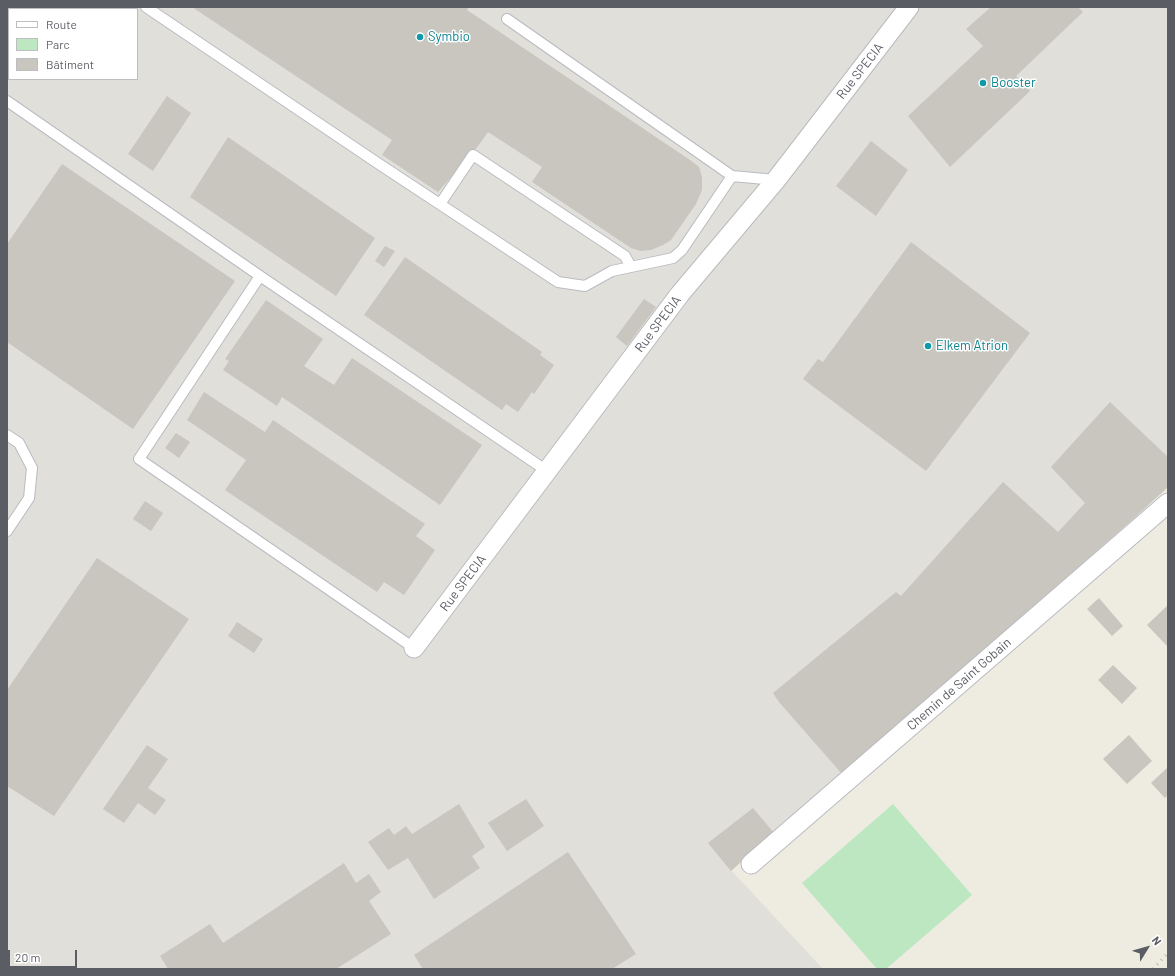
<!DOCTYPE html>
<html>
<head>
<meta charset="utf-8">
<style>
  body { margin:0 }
  #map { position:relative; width:1175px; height:976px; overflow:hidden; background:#eeece1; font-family:Barlow,sans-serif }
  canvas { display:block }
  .frame { position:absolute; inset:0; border:8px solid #5a5d63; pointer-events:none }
  .legend { position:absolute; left:8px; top:8px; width:130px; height:72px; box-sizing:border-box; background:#fff; border:1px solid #bdbec1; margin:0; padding:5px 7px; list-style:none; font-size:12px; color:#5a5d63 }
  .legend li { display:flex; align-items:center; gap:8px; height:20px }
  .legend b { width:20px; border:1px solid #bdbec1 }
  .north { position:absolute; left:1127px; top:928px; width:40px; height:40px; -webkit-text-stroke:3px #fff; paint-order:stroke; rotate:53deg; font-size:11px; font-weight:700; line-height:16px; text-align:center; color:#5a5d63 }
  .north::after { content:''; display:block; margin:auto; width:14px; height:18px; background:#5a5d63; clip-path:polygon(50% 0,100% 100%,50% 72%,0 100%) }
  .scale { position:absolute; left:8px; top:950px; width:69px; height:18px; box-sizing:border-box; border:2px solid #5a5d63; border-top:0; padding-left:5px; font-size:12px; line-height:14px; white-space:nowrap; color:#5a5d63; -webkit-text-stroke:3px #fff; paint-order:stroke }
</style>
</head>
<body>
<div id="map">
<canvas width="1175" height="976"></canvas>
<div class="frame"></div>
<ul class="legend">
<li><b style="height:5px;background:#fff"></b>Route</li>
<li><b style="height:11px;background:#bce7c1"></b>Parc</li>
<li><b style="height:11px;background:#c8c6be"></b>Bâtiment</li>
</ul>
<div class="north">N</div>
<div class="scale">20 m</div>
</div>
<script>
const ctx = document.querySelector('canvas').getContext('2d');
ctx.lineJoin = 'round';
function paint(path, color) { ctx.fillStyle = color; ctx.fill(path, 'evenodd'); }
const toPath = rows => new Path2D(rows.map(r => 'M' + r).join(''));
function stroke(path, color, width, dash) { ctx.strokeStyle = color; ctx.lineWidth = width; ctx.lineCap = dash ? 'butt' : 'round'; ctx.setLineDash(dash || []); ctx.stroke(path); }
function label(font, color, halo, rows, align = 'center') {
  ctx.font = font + ' Barlow,sans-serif'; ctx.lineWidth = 3; ctx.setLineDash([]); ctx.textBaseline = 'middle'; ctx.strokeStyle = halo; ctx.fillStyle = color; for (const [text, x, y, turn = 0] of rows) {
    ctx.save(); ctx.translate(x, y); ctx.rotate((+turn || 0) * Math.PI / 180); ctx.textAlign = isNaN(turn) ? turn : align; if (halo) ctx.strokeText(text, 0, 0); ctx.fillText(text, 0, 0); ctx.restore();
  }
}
paint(toPath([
  [7,7,1168,7,1168,487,1133,519,731,870,823,969,7,969],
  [9,9,137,9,137,79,9,79]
]), '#e1dfd9');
paint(toPath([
  [893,804,972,895,886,969,877,969,802,883]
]), '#bce7c1');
paint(toPath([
  [192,7,469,7,467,10,690,160,699,167,702,177,702,190,696,204,671,240,663,245,651,250,640,251,631,248,532,182,542,167,488,132,478,146,438,192,382,155,392,140],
  [991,7,1078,7,1083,12,1016,76,1030,91,950,167,908,116,983,46,966,29],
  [167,96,191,113,153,171,128,154],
  [228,137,375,238,336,296,190,197],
  [871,141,908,170,876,216,836,186],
  [62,164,235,281,133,429,7,342,7,244],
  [911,242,1030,333,926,471,803,379,818,359,823,362],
  [385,246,395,251,384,267,375,261],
  [405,257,542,352,540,355,554,365,534,394,532,392,518,412,506,404,502,410,364,315],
  [644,299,656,307,627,346,616,337],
  [266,300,323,339,304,366,334,385,352,358,482,445,440,505,282,397,277,406,223,370,229,361,225,359],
  [204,392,265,432,273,420,425,524,416,536,435,550,404,595,384,582,377,592,225,490,246,460,187,420],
  [1110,402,1168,457,1168,487,1133,519,842,774,779,702,773,693,896,592,901,596,1003,482,1058,532,1085,503,1051,467],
  [176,433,190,442,179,458,165,448],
  [145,501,163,513,151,531,133,519],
  [97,558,189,619,54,816,7,786,7,690],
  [1099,598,1123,626,1112,636,1087,609],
  [1168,605,1168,647,1147,625],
  [237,622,263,639,254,653,228,636],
  [1113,665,1137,688,1122,704,1098,680],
  [1129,735,1152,761,1127,784,1103,759],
  [147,745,168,759,148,788,166,800,155,815,138,803,124,823,103,809],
  [1168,767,1168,795,1165,798,1151,783],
  [526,799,544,826,507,851,488,823],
  [459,804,485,847,472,856,480,868,434,899,408,858,388,870,368,842,389,828,394,835,406,826,412,834],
  [753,808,774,833,731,871,708,843],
  [568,852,636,954,612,969,423,969,414,955],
  [344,863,356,883,369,874,381,892,369,901,391,934,336,969,168,969,160,956,210,924,223,943]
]), '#c8c6be');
const service = toPath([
  [146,7,379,164,558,282,585,286,612,271,673,258,682,250,732,176],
  [507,19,732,176,776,180],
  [7,101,260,276,547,471],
  [440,204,473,155,625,256,631,267],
  [260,276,139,459,414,648],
  [7,435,19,443,32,468,29,498,7,531]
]);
const minor = toPath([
  [414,648,680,294,776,180,909,7],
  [751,864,1168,503]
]);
stroke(service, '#b9bbc1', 12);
stroke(minor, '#b9bbc1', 21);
stroke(service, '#fff', 10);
stroke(minor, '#fff', 19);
stroke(toPath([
  [1153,969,1168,953]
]), '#b5b6b6', 3, [1, 5]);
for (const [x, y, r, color] of [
  [420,37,4,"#0f9aa8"],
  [983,83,4,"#0f9aa8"],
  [928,346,4,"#0f9aa8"]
]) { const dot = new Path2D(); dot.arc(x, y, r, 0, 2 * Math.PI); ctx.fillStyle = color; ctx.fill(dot); stroke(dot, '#fff', 1.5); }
label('13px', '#0d838f', '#fff', [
  ["Symbio",428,37],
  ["Booster",991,83],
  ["Elkem Atrion",936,346]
], 'left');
label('13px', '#5a5d63', '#fff', [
  ["Rue SPECIA",860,71,-52],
  ["Rue SPECIA",658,324,-53],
  ["Rue SPECIA",463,583,-53],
  ["Chemin de Saint Gobain",959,684,-41]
]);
</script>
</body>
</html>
